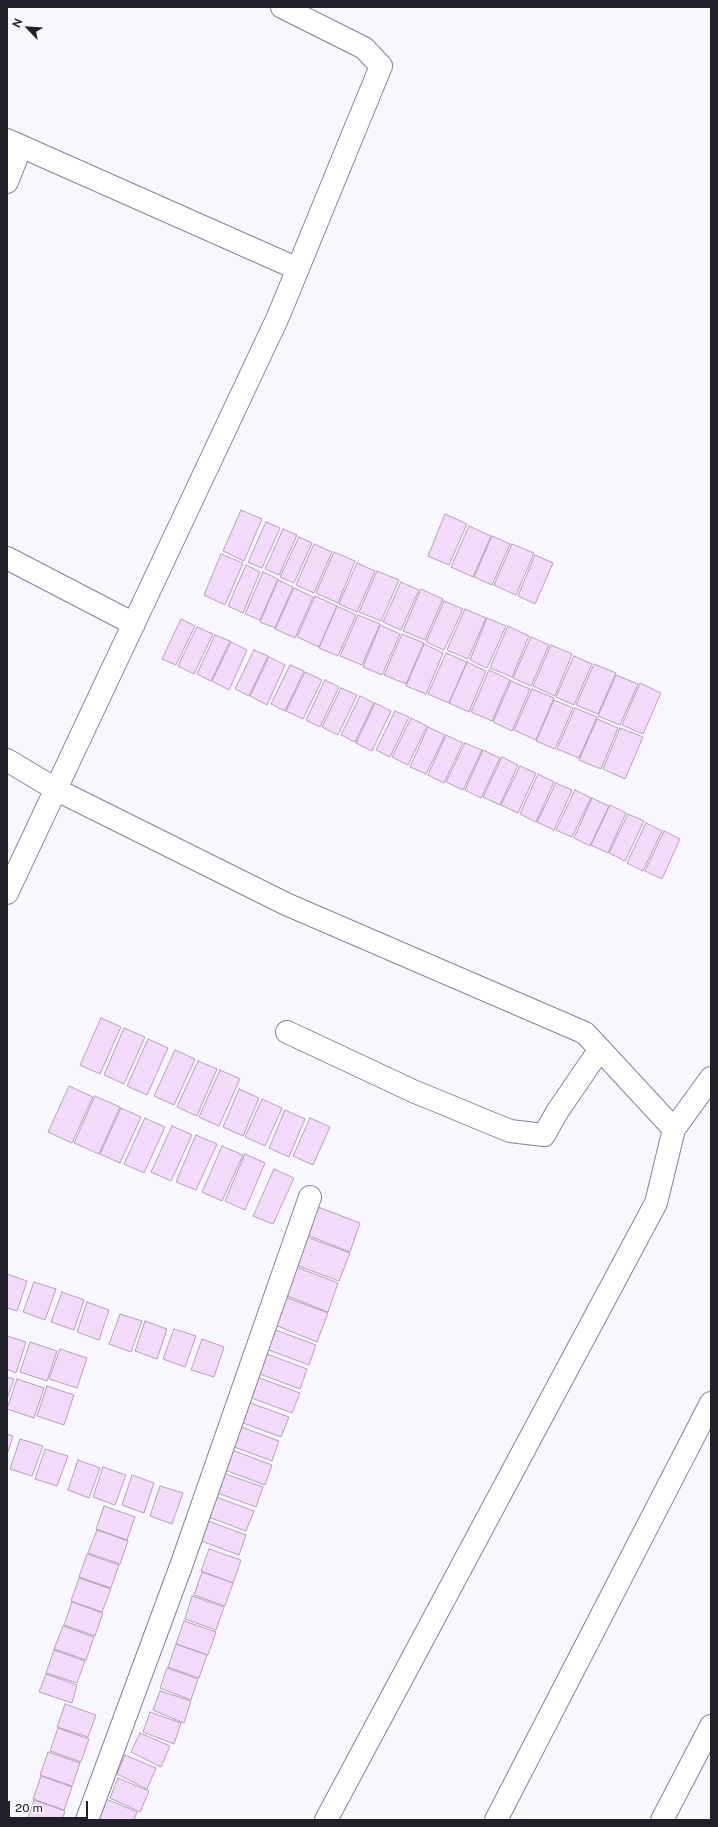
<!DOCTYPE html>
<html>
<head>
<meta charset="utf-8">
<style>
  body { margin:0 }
  #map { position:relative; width:718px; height:1827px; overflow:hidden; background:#f7f7fd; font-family:"Public Sans",sans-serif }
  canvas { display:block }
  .frame { position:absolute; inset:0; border:8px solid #20202b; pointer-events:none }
  .north { position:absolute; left:8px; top:8px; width:40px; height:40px; -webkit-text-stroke:3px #f7f7fd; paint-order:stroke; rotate:295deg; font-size:11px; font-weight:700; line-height:16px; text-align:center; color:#20202b }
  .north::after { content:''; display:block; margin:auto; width:14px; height:18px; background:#20202b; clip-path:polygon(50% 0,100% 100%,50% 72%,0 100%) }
  .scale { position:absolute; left:8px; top:1801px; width:80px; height:18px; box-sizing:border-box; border:2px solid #20202b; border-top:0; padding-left:5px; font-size:12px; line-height:14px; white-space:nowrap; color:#20202b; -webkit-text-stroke:3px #f7f7fd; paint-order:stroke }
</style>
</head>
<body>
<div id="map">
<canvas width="718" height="1827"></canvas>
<div class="frame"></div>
<div class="north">N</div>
<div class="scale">20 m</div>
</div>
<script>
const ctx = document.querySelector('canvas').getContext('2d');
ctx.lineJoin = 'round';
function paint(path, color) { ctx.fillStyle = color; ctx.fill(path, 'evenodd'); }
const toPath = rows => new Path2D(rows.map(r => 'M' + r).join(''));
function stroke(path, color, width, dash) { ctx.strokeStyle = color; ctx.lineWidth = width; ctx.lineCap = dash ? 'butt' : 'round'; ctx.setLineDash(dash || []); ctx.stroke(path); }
const building = toPath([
  [241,510,262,519,244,561,223,551,241,510],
  [445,514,467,524,449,565,428,556,445,514],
  [266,522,280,528,262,568,248,562,266,522],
  [469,526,491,536,473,577,451,567,469,526],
  [283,529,297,535,279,575,265,569,283,529],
  [492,536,510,544,492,585,474,577,492,536],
  [299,537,312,543,294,583,280,577,299,537],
  [314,544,332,552,314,593,296,585,314,544],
  [512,544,534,553,516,595,494,585,512,544],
  [334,552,355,561,338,603,316,593,334,552],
  [221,554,243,563,225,605,204,595,221,554],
  [535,555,553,563,535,604,518,596,535,555],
  [357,563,375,571,357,612,339,604,357,563],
  [246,565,260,572,243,613,228,606,246,565],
  [377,571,399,580,381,621,359,612,377,571],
  [263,572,278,579,260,620,245,614,263,572],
  [278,580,293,587,275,628,260,622,278,580],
  [401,582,419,590,401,630,383,622,401,582],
  [294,588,313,597,295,638,275,629,294,588],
  [421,589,443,599,425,640,403,631,421,589],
  [315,596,337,606,319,647,297,637,315,596],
  [444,601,463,609,444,650,426,642,444,601],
  [337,606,356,615,338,656,319,648,337,606],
  [465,609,486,618,468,659,447,650,465,609],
  [358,615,380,624,362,665,340,656,358,615],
  [487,618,506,626,487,668,470,660,487,618],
  [181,619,195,626,176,665,162,659,181,619],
  [380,625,400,634,382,675,363,667,380,625],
  [508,626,529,636,512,677,490,668,508,626],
  [197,627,213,634,194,674,178,666,197,627],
  [402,634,424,643,406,684,384,675,402,634],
  [215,635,230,641,211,681,197,674,215,635],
  [531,637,549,645,531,686,513,678,531,637],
  [231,642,247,650,229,690,212,681,231,642],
  [424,644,443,653,426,694,406,686,424,644],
  [551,645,572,654,555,696,533,686,551,645],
  [254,650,268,656,249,696,235,689,254,650],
  [446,653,467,662,449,703,428,694,446,653],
  [574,656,592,664,574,705,556,697,574,656],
  [269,657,285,665,267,705,250,696,269,657],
  [467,662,486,671,469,712,449,703,467,662],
  [594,664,616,673,598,714,576,705,594,664],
  [290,665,304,671,285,711,271,704,290,665],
  [489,670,510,680,492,721,471,712,489,670],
  [305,672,322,680,303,719,286,711,305,672],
  [616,675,638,684,620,725,598,716,616,675],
  [325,680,339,687,320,727,306,720,325,680],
  [511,681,530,689,512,731,493,722,511,681],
  [640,683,661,693,643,734,622,725,640,683],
  [341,688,357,695,338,735,322,727,341,688],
  [532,689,554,698,536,740,514,730,532,689],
  [360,696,374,703,355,742,341,735,360,696],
  [554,700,573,708,555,749,536,741,554,700],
  [375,703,391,711,372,751,356,743,375,703],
  [575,708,597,717,579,758,557,749,575,708],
  [395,711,409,717,390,757,376,750,395,711],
  [411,718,427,726,408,765,392,757,411,718],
  [597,719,618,728,601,769,579,760,597,719],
  [428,727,445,735,426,774,410,767,428,727],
  [620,728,643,737,625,779,603,769,620,728],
  [446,735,463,743,444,783,428,775,446,735],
  [465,743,482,750,463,790,446,782,465,743],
  [483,750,500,758,481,798,465,790,483,750],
  [502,757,518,765,500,805,483,797,502,757],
  [520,766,536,773,518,813,501,805,520,766],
  [538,774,554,782,536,822,520,814,538,774],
  [556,783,572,790,554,830,537,822,556,783],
  [575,790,591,798,572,837,556,830,575,790],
  [592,798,609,806,590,846,574,838,592,798],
  [610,805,626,813,608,853,591,845,610,805],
  [628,814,644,821,625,861,609,853,628,814],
  [646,823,662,831,643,871,627,863,646,823],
  [664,831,680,839,662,879,645,871,664,831],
  [101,1018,121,1027,100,1074,80,1065,101,1018],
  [124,1028,145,1037,124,1084,104,1075,124,1028],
  [148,1039,168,1048,147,1095,127,1086,148,1039],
  [175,1050,195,1059,174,1105,154,1096,175,1050],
  [198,1061,217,1069,197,1116,177,1107,198,1061],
  [220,1070,240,1079,219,1126,199,1117,220,1070],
  [69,1086,93,1097,72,1143,48,1132,69,1086],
  [239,1089,259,1098,243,1136,223,1127,239,1089],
  [95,1096,120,1107,99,1154,74,1143,95,1096],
  [262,1099,282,1108,265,1146,245,1137,262,1099],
  [121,1108,141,1117,120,1163,100,1154,121,1108],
  [285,1110,305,1119,289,1157,269,1148,285,1110],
  [145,1118,165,1127,144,1173,124,1164,145,1118],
  [310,1118,330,1127,313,1165,293,1156,310,1118],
  [172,1126,192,1135,171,1181,151,1172,172,1126],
  [196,1135,217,1144,196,1190,176,1182,196,1135],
  [222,1146,243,1155,222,1201,202,1192,222,1146],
  [245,1154,265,1163,245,1210,225,1201,245,1154],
  [274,1169,294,1178,273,1224,253,1216,274,1169],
  [318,1207,360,1223,350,1252,307,1235,318,1207],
  [307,1237,350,1253,339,1281,296,1265,307,1237],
  [296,1267,338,1283,328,1312,285,1295,296,1267],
  [7,1274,27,1281,17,1311,7,1308,7,1274],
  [34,1282,56,1289,45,1320,23,1312,34,1282],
  [62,1292,84,1300,74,1330,51,1322,62,1292],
  [285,1297,328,1313,317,1342,275,1325,285,1297],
  [87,1302,109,1310,99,1340,77,1332,87,1302],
  [120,1314,142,1321,131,1352,109,1344,120,1314],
  [145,1321,167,1329,157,1359,135,1351,145,1321],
  [174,1329,196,1336,185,1367,163,1359,174,1329],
  [273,1329,316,1345,309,1365,266,1349,273,1329],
  [7,1336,26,1342,16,1373,7,1369,7,1336],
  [202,1339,224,1347,214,1377,191,1370,202,1339],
  [30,1342,57,1351,47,1381,20,1372,30,1342],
  [60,1349,87,1358,77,1388,49,1379,60,1349],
  [264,1353,307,1369,300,1389,257,1373,264,1353],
  [7,1377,14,1379,7,1399,7,1377],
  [257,1377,300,1393,292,1413,249,1397,257,1377],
  [17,1379,44,1388,34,1418,7,1409,17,1379],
  [47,1386,74,1395,64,1425,37,1416,47,1386],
  [245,1401,289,1417,281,1437,238,1421,245,1401],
  [236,1425,279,1441,272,1461,229,1445,236,1425],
  [7,1434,13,1436,7,1455,7,1434],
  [20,1439,43,1446,32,1476,10,1469,20,1439],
  [45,1449,68,1456,57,1486,35,1479,45,1449],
  [229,1449,272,1465,265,1485,222,1469,229,1449],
  [78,1460,100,1468,89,1498,68,1490,78,1460],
  [103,1467,126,1475,115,1505,93,1497,103,1467],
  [220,1472,263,1487,256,1507,212,1491,220,1472],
  [132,1475,154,1483,144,1513,122,1505,132,1475],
  [160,1486,183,1493,172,1524,150,1516,160,1486],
  [211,1495,254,1511,246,1531,203,1515,211,1495],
  [104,1506,135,1517,127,1540,96,1529,104,1506],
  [203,1519,246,1535,239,1555,196,1539,203,1519],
  [97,1530,128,1541,120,1564,88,1553,97,1530],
  [209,1549,241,1560,233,1583,201,1571,209,1549],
  [87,1554,119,1565,111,1588,79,1577,87,1554],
  [202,1572,233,1583,225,1606,194,1595,202,1572],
  [79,1578,111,1589,102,1612,71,1601,79,1578],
  [192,1596,224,1607,216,1630,185,1619,192,1596],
  [72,1602,103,1613,95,1636,64,1625,72,1602],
  [184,1621,216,1632,208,1655,176,1644,184,1621],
  [63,1626,94,1637,86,1660,54,1649,63,1626],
  [176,1644,207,1655,199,1678,168,1667,176,1644],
  [54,1650,85,1661,77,1683,46,1673,54,1650],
  [167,1668,198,1679,191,1700,160,1688,167,1668],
  [46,1674,77,1685,72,1703,39,1692,46,1674],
  [160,1691,191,1701,184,1723,153,1710,160,1691],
  [65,1704,96,1715,88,1737,57,1727,65,1704],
  [150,1712,181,1723,174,1744,143,1732,150,1712],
  [58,1728,89,1739,81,1762,50,1751,58,1728],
  [140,1733,170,1746,161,1767,131,1752,140,1733],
  [48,1752,80,1763,72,1786,40,1775,48,1752],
  [125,1755,156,1768,147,1789,117,1774,125,1755],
  [41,1776,72,1787,64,1810,33,1799,41,1776],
  [118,1778,149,1791,140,1812,110,1798,118,1778],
  [106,1799,137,1812,134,1820,102,1820,98,1818,106,1799],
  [34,1800,65,1811,62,1820,27,1820,34,1800]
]);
paint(building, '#f3d9fa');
stroke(building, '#b5a1ba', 1);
const street = toPath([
  [7,140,298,269],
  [7,182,21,146],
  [7,558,134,624],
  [7,760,57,790,286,904,585,1033,674,1129,656,1203,326,1820],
  [7,893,278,317,381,66,364,48,282,7],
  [287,1032,413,1091,510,1131,544,1135,557,1112,600,1049],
  [674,1129,711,1078],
  [87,1820,181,1566,310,1197],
  [496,1820,711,1403],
  [662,1820,711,1726]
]);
stroke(street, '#82829e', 24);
stroke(street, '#fff', 22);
</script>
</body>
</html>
